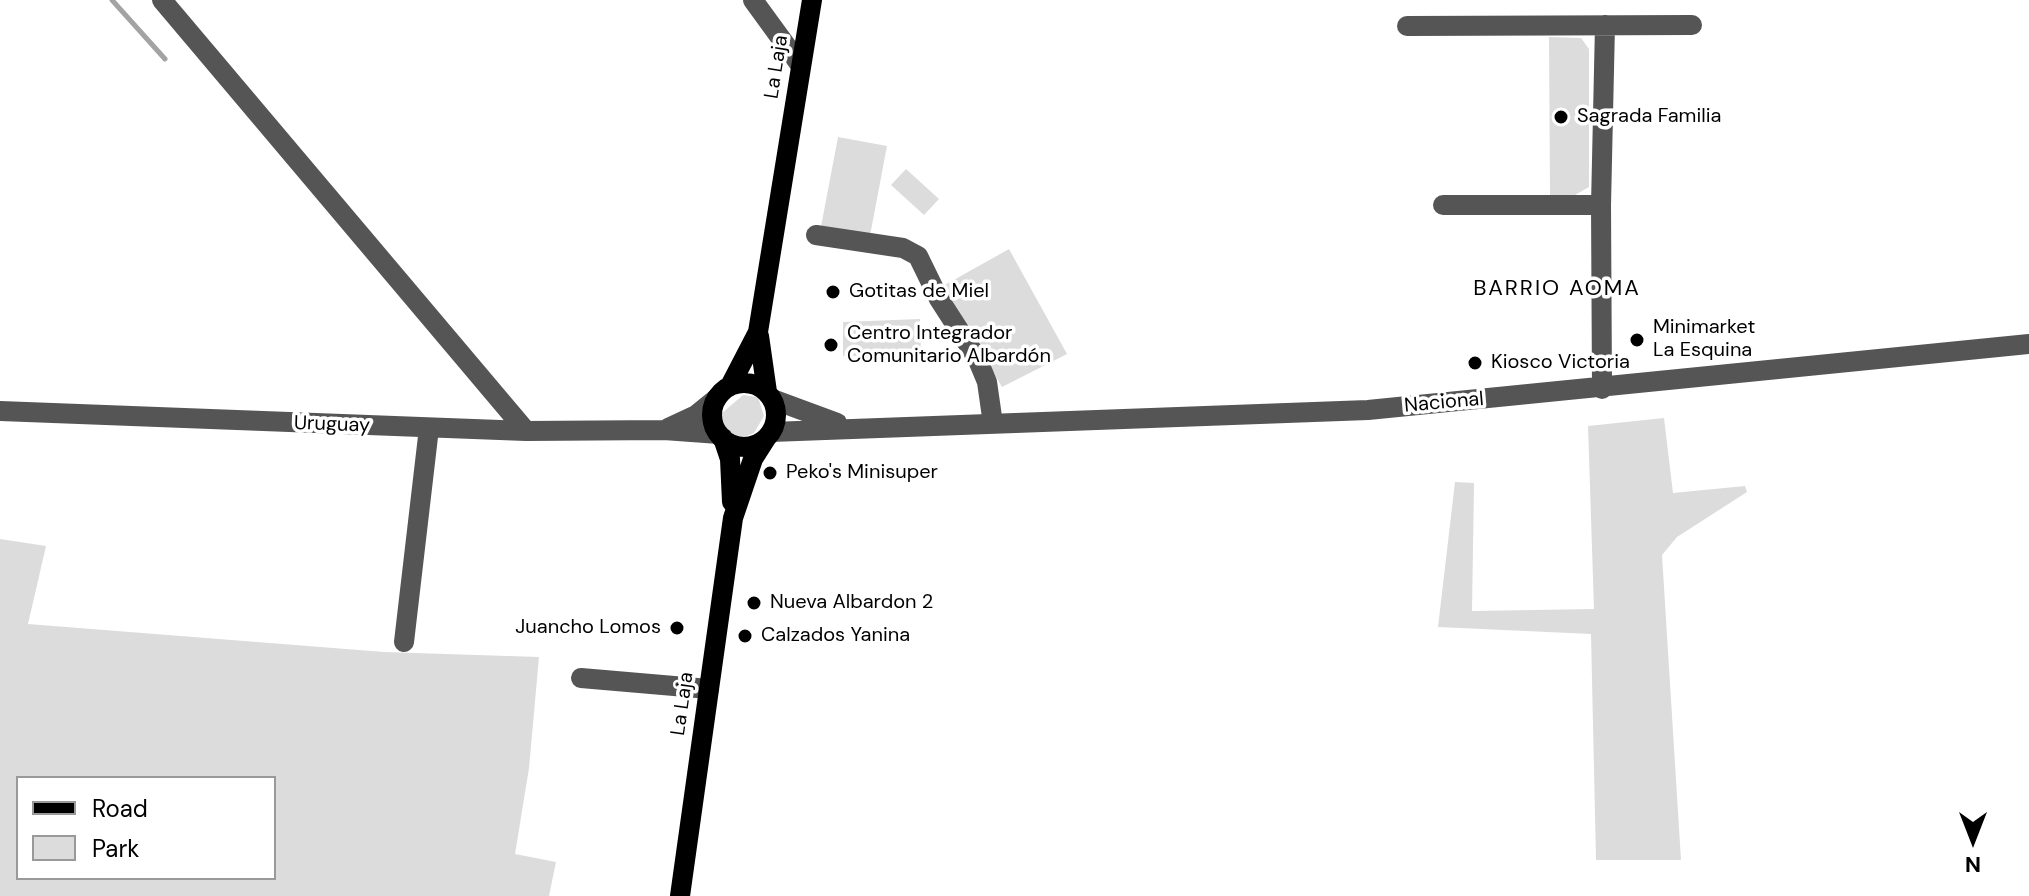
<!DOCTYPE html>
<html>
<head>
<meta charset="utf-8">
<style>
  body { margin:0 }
  #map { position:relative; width:2029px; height:896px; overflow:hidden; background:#fff; font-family:"DM Sans",sans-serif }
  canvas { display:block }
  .legend { position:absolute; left:16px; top:776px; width:260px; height:104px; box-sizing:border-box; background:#fff; border:2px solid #999; margin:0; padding:10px 14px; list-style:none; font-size:24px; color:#000 }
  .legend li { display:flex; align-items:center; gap:16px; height:40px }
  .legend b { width:40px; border:2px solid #999 }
  .north { position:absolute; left:1933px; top:800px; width:80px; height:80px; -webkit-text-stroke:6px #fff; paint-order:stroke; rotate:180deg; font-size:22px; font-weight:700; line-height:32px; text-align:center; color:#000 }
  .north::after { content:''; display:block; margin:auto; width:28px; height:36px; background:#000; clip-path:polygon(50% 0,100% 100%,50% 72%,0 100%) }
</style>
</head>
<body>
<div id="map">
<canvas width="2029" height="896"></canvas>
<ul class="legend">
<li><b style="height:10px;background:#000"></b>Road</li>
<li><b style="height:22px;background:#dcdcdc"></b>Park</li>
</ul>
<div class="north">N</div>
</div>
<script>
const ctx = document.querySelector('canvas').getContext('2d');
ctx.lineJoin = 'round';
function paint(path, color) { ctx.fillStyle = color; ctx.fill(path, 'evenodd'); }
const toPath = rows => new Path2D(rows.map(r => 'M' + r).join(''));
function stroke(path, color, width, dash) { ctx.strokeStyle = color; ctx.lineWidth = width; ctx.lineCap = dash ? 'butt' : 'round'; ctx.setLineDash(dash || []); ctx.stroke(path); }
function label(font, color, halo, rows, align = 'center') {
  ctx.font = font + ' "DM Sans",sans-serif'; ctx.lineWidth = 7; ctx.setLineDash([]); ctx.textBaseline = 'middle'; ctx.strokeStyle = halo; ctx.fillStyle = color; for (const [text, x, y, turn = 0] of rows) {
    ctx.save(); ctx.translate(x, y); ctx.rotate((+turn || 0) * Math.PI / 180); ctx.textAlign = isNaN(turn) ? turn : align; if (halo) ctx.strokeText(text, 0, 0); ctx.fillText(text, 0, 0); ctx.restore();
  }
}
paint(toPath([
  [1549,37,1581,38,1589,49,1589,187,1575,195,1550,195],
  [838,137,887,146,869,241,820,232],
  [906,169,939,199,924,215,891,185],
  [1009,249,1067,354,1002,387,943,286],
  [920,319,921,356,843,356,843,322],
  [743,395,758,397,764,416,754,433,735,441,721,430,721,414],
  [1664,418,1673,493,1745,486,1747,492,1677,537,1662,555,1681,860,1596,860,1591,634,1438,627,1455,482,1474,483,1472,611,1594,609,1588,426],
  [0,539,46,546,28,624,384,652,539,657,529,768,515,854,556,862,549,896,0,896],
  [18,778,274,778,274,878,18,878]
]), '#dcdcdc');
stroke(toPath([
  [112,0,165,59]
]), '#a3a3a3', 5);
stroke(toPath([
  [162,0,526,431],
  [753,0,801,66],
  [1407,26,1692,25],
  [1443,205,1601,205],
  [816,235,903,248,918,256,939,299,977,358,987,382,993,424],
  [1602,389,1601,205,1605,25],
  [772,399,837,423],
  [0,411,526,431,664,430,719,434],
  [668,428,696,415,717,398],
  [771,432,1368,410,2029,344],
  [404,642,429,428],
  [581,678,709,689]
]), '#555', 20);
stroke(toPath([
  [759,336,767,392],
  '712 415a32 32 0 1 1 64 0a32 32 0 1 1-64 0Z',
  [730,386,758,332,812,0],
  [723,438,730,459,732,502],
  [680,896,733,518,753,459,767,437]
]), '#000', 20);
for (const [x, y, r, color] of [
  [1561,117,8,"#000"],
  [833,292,8,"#000"],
  [1637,340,8,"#000"],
  [831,345,8,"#000"],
  [1475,363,8,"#000"],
  [770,473,8,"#000"],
  [754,603,8,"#000"],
  [677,628,8,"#000"],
  [745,636,8,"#000"]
]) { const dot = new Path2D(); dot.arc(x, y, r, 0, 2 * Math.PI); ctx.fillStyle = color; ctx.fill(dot); stroke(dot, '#fff', 3); }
label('20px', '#000', '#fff', [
  ["La Laja",777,67,-81],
  ["Nacional",1444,403,-5],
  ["Uruguay",332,425,2],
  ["La Laja",683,704,-82]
]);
label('20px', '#000', '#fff', [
  ["Sagrada Familia",1577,117],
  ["Gotitas de Miel",849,292],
  ["Minimarket",1653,328],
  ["La Esquina",1653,351],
  ["Centro Integrador",847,334],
  ["Comunitario Albardón",847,357],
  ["Kiosco Victoria",1491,363],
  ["Peko's Minisuper",786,473],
  ["Nueva Albardon 2",770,603],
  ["Juancho Lomos",661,628,"right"],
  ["Calzados Yanina",761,636]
], 'left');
ctx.letterSpacing = '2px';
label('22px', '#000', '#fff', [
  ["BARRIO AOMA",1557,289]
]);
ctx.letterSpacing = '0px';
</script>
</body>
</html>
